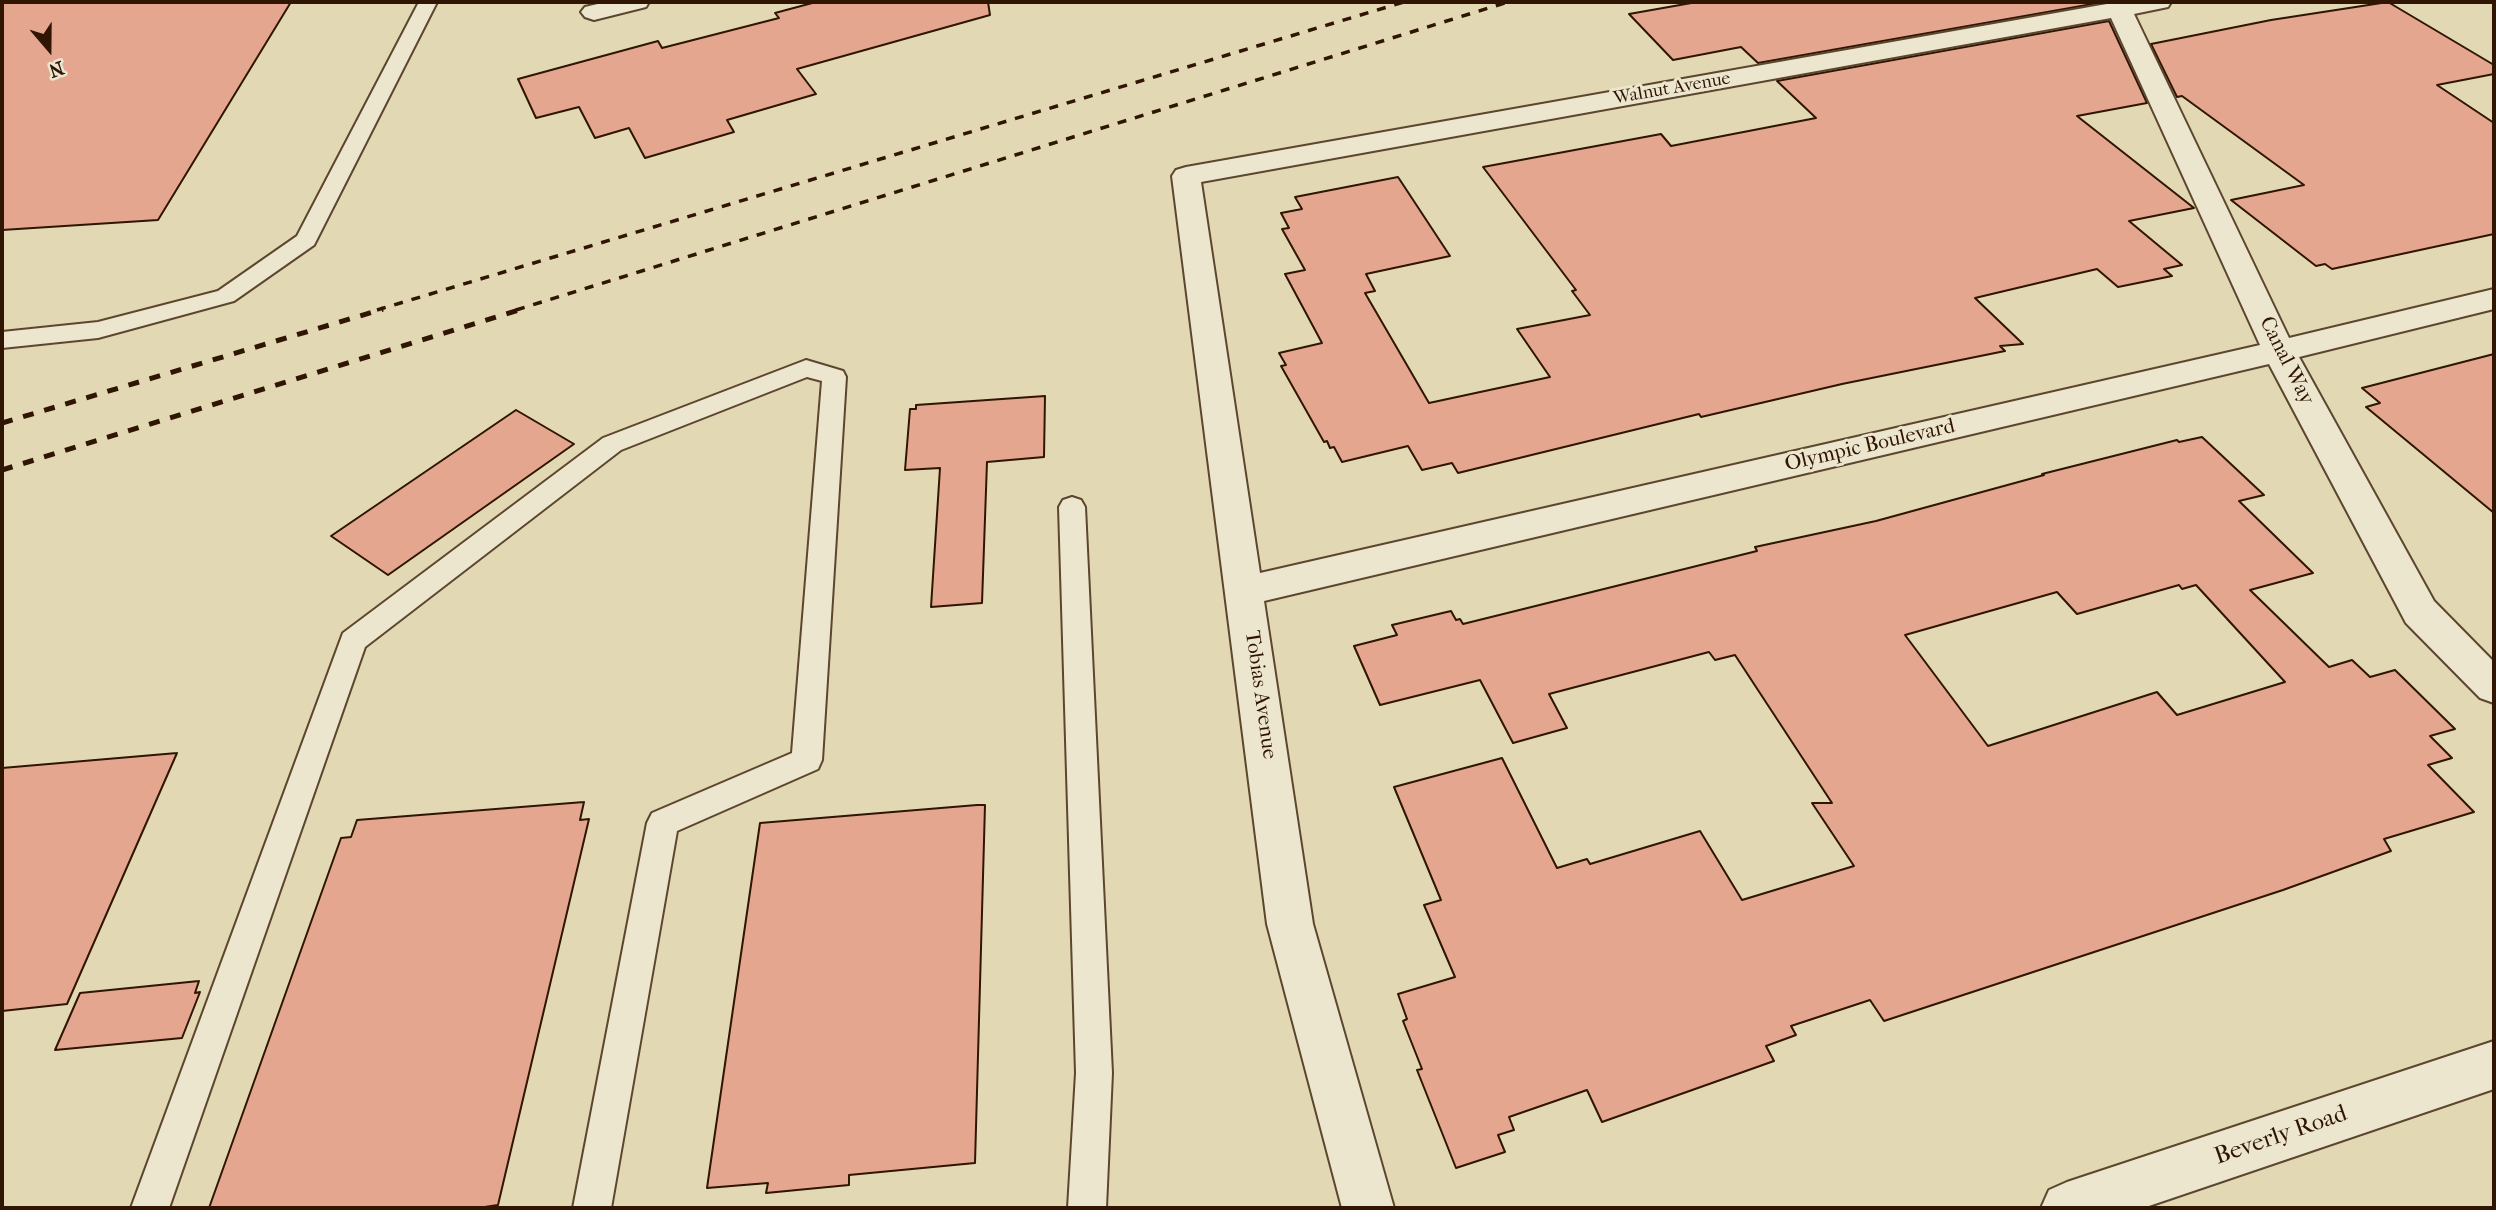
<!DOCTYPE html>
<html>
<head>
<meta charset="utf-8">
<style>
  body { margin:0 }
  #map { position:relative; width:2496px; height:1210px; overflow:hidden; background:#e2d8b4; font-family:"IM FELL French Canon",serif }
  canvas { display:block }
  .frame { position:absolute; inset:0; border:4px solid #2f1502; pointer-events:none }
  .north { position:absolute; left:14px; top:14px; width:70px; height:70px; -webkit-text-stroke:5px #ece6ce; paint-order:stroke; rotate:160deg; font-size:19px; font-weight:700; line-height:28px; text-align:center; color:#2f1502 }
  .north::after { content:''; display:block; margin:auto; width:24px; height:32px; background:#2f1502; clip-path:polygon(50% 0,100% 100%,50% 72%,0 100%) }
</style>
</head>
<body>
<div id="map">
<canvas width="2496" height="1210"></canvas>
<div class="frame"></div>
<div class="north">N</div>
</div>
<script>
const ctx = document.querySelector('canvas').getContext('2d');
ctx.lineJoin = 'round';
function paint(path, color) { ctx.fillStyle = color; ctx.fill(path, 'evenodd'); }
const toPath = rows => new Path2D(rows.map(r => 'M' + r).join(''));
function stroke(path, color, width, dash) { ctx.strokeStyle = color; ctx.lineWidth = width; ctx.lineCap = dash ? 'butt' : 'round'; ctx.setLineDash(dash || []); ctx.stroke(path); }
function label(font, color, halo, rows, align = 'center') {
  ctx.font = font + ' "IM FELL French Canon",serif'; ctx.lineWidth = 6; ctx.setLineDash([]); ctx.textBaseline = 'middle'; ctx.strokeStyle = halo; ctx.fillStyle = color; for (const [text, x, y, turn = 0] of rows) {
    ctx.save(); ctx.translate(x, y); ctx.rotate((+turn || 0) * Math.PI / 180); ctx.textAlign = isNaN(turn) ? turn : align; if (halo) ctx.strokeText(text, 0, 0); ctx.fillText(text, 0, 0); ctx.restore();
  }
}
const building = toPath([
  [2,2,291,2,158,220,2,230,2,2],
  [816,2,988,2,990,15,797,69,816,94,727,120,734,132,645,158,629,128,595,138,579,107,536,118,518,79,658,41,662,48,779,18,775,13,816,2],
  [1697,2,2104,2,1758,63,1741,47,1673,60,1629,14,1697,2],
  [2388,2,2494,65,2494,74,2437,85,2494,123,2494,234,2332,269,2325,264,2316,266,2231,200,2304,185,2182,96,2177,97,2151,44,2271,20,2388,2],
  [2109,21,2147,103,2077,116,2194,208,2129,221,2182,265,2164,269,2172,276,2118,287,2097,269,1975,298,2023,344,2000,346,2005,351,1842,384,1701,417,1699,414,1458,473,1452,463,1422,470,1408,446,1342,462,1334,447,1330,448,1327,441,1324,442,1281,366,1286,365,1279,353,1322,343,1285,274,1305,270,1282,229,1289,228,1281,213,1302,209,1295,197,1398,177,1450,256,1366,274,1375,291,1365,293,1429,403,1550,377,1517,329,1590,315,1572,291,1576,290,1483,167,1661,134,1671,146,1816,118,1777,81,2109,21],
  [2494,354,2494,513,2366,407,2380,403,2362,388,2494,354],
  [1045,396,1044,457,987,462,982,603,931,607,940,468,905,470,910,409,916,409,916,405,1045,396],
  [516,410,574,444,388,575,331,536,516,410],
  [2202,437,2264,495,2239,501,2313,573,2250,590,2329,667,2352,660,2370,677,2395,670,2455,729,2430,736,2452,758,2428,765,2474,812,2384,839,2391,851,2283,890,1884,1021,1870,1000,1791,1026,1796,1035,1766,1046,1774,1061,1602,1122,1587,1090,1509,1117,1514,1130,1498,1135,1505,1152,1456,1168,1417,1070,1422,1069,1403,1021,1407,1019,1398,994,1455,977,1424,905,1441,900,1394,787,1502,758,1557,868,1587,859,1590,864,1700,831,1742,900,1854,866,1812,803,1832,803,1735,655,1715,660,1709,652,1549,694,1567,728,1513,743,1480,680,1380,705,1354,646,1397,635,1392,625,1451,611,1456,620,1460,619,1463,624,1757,551,1755,547,1876,521,2044,475,2042,474,2177,440,2179,442,2202,437],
  [2179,585,2182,589,2196,585,2285,682,2177,715,2157,692,1988,746,1905,635,2057,592,2077,614,2179,585],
  [177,753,67,1004,2,1011,2,768,177,753],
  [584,802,580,820,589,819,498,1205,478,1208,209,1208,341,838,351,837,357,820,584,802],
  [977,805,985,805,975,1163,849,1175,849,1185,766,1193,768,1183,707,1188,760,823,977,805],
  [199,981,195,993,200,992,182,1038,55,1050,80,993,199,981]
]);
paint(building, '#e4a68f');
stroke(building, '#2f1502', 2);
const service = toPath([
  [419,2,437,2,314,245,234,301,98,338,2,348,2,332,98,322,218,291,297,236,419,2],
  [806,360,843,371,846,377,822,760,818,769,677,831,611,1208,573,1208,647,823,652,813,792,753,822,381,807,377,621,450,365,647,169,1208,131,1208,343,633,603,438,806,360],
  [1072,497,1081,500,1085,507,1112,1073,1106,1208,1068,1208,1076,1073,1059,507,1063,500,1072,497]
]);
const minor = toPath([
  [606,2,649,2,646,7,594,20,585,17,581,12,585,7,606,2],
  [2118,2,2171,2,2168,7,2134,14,2289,338,2494,289,2494,309,2299,357,2434,601,2494,662,2494,703,2480,698,2406,623,2269,364,1264,601,1313,924,1394,1208,1342,1208,1267,924,1172,176,1176,170,1186,167,2118,2],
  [2111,18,2260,345,1260,573,1201,182,2111,18]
]);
const tertiary = toPath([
  [2494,1041,2494,1089,2143,1208,2041,1208,2049,1190,2067,1182,2494,1041]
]);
stroke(service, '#5c462e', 4);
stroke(minor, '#5c462e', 4);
stroke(tertiary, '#5c462e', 4);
paint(service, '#ece6ce');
paint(minor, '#ece6ce');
paint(tertiary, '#ece6ce');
stroke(toPath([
  [377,310,1404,2],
  [516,310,1508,2]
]), '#2f1502', 3.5, [9, 9]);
stroke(toPath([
  [2,423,383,309],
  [2,470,522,309]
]), '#2f1502', 5, [11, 11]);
label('18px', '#2f1502', '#ece6ce', [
  ["Walnut Avenue",1672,89,-10]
]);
label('21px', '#2f1502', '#ece6ce', [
  ["Canal Way",2286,361,63],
  ["Olympic Boulevard",1870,446,-13],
  ["Tobias Avenue",1260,695,82]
]);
label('24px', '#2f1502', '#ece6ce', [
  ["Beverly Road",2281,1136,-19]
]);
</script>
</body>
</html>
